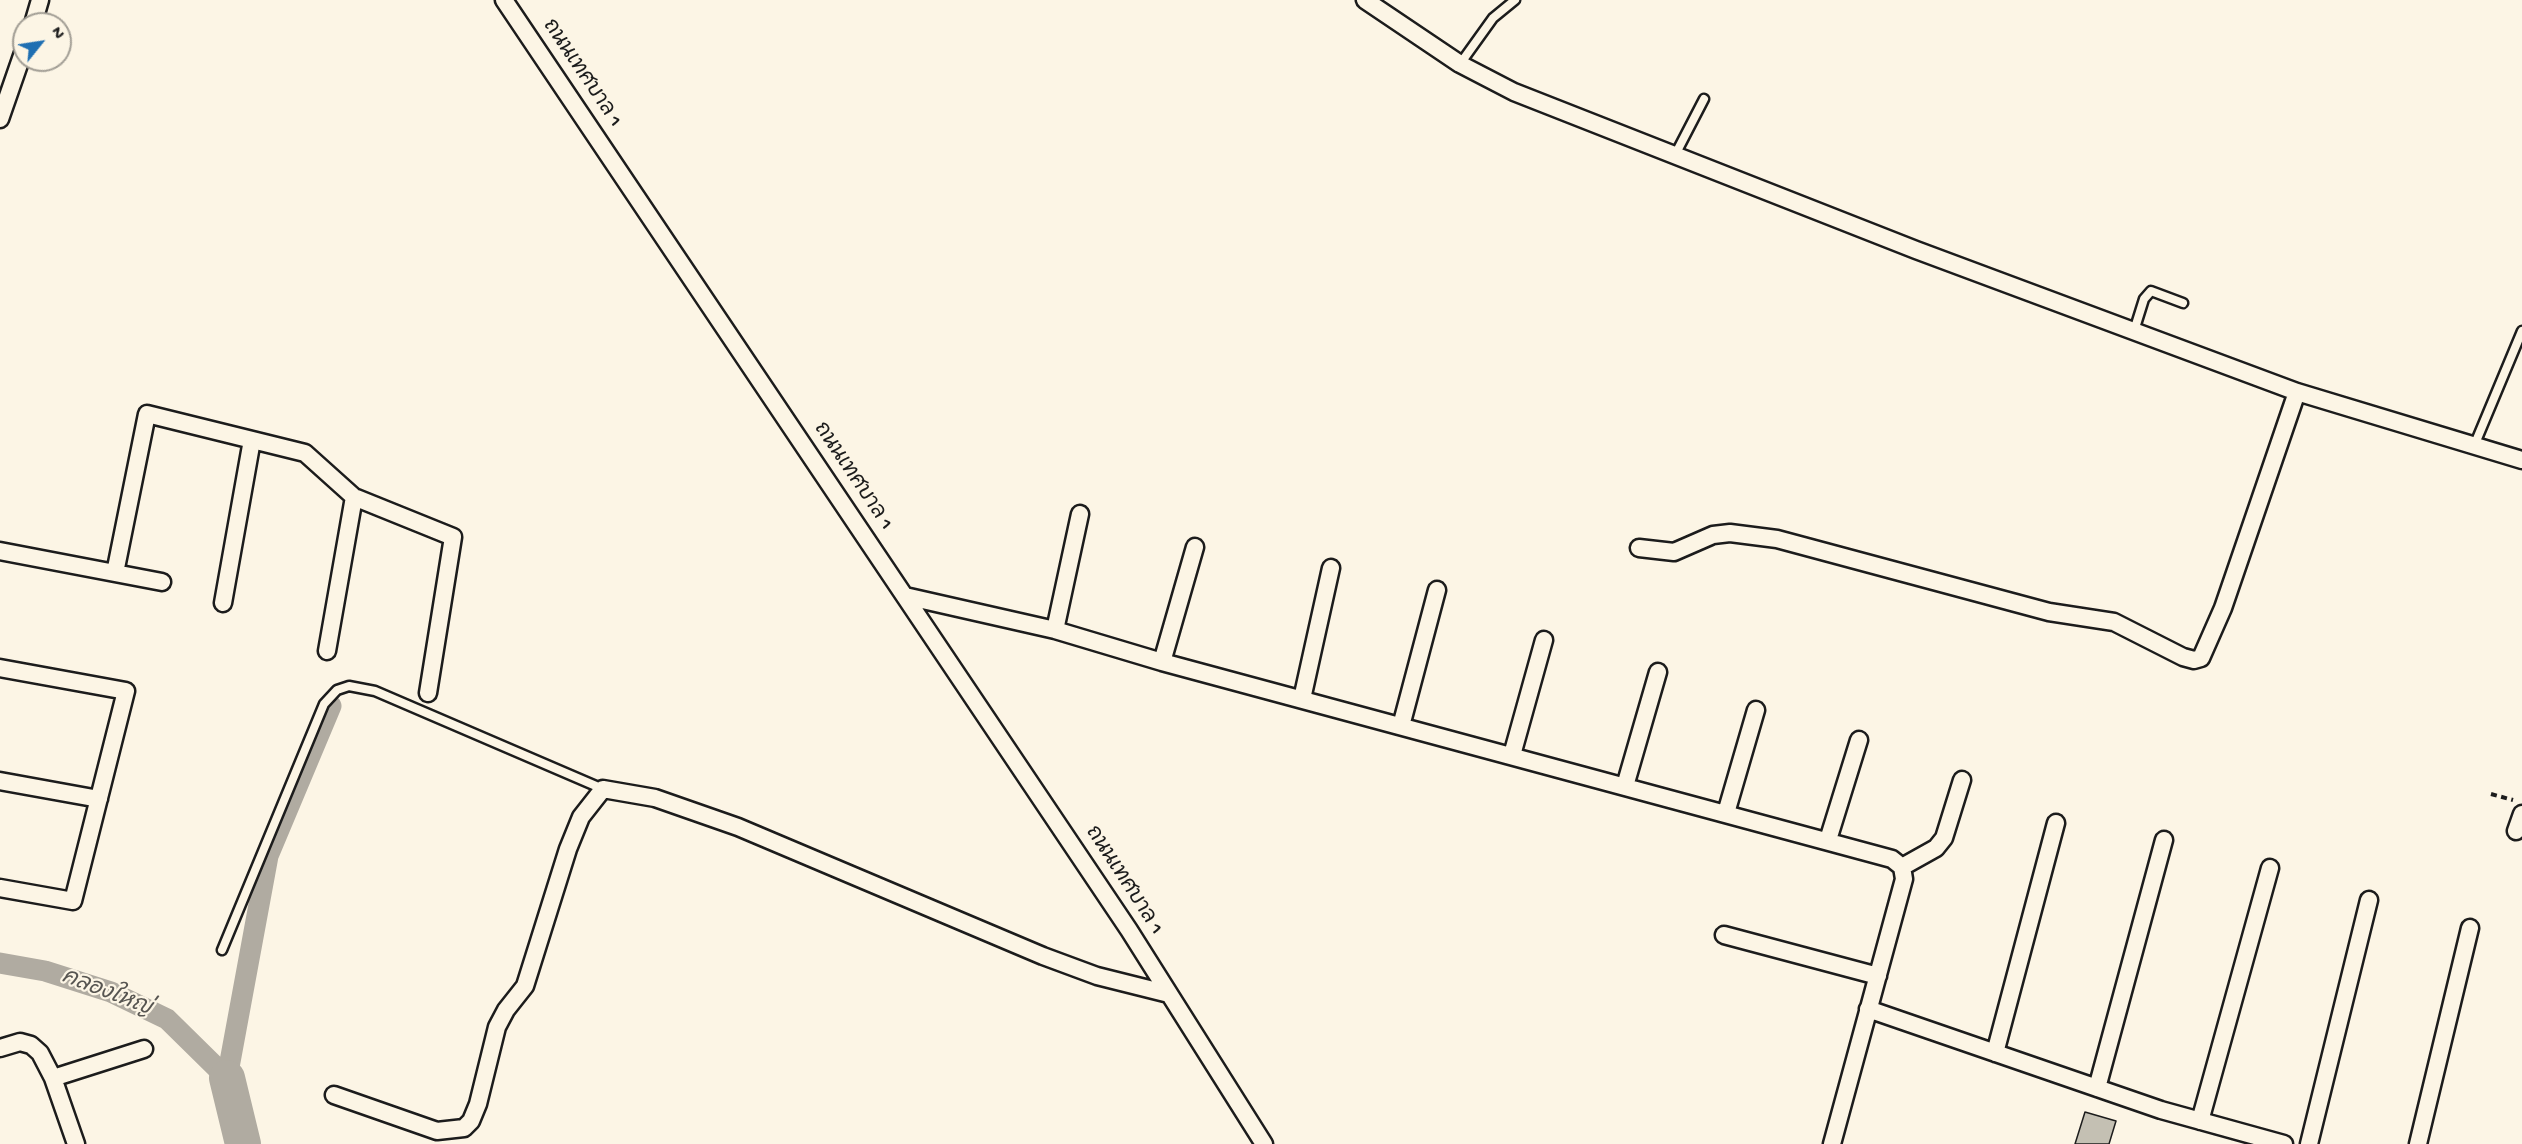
<!DOCTYPE html>
<html>
<head>
<meta charset="utf-8">
<style>
  body { margin:0 }
  #map { position:relative; width:2522px; height:1144px; overflow:hidden; background:#fcf5e5; font-family:"Gochi Hand",sans-serif }
  canvas { display:block }
  .north { position:absolute; left:12px; top:12px; width:60px; height:60px; box-sizing:border-box; background:#fcf5e5; border:2px solid #a29e95; border-radius:50%; rotate:60deg; font-size:16px; font-weight:700; line-height:24px; text-align:center; color:#1c1c1c }
  .north::after { content:''; display:block; margin:auto; width:21px; height:27px; background:#1f6fb2; clip-path:polygon(50% 0,100% 100%,50% 72%,0 100%) }
</style>
</head>
<body>
<div id="map">
<canvas width="2522" height="1144"></canvas>
<div class="north">N</div>
</div>
<script>
const ctx = document.querySelector('canvas').getContext('2d');
ctx.lineJoin = 'round';
const toPath = rows => new Path2D(rows.map(r => 'M' + r).join(''));
function stroke(path, color, width, dash) { ctx.strokeStyle = color; ctx.lineWidth = width; ctx.lineCap = dash ? 'butt' : 'round'; ctx.setLineDash(dash || []); ctx.stroke(path); }
function paint(path, color) { ctx.fillStyle = color; ctx.fill(path, 'evenodd'); }
function label(font, color, halo, rows, align = 'center') {
  ctx.font = font + ' "Gochi Hand","Playpen Sans Thai",sans-serif'; ctx.lineWidth = 4.5; ctx.setLineDash([]); ctx.textBaseline = 'middle'; ctx.strokeStyle = halo; ctx.fillStyle = color; for (const [text, x, y, turn = 0] of rows) {
    ctx.save(); ctx.translate(x, y); ctx.rotate((+turn || 0) * Math.PI / 180); ctx.textAlign = isNaN(turn) ? turn : align; if (halo) ctx.strokeText(text, 0, 0); ctx.fillText(text, 0, 0); ctx.restore();
  }
}
stroke(toPath([
  [0,963,45,971,111,992,167,1019,227,1078],
  [227,1078,268,856,331,706]
]), '#b0aba1', 21);
stroke(toPath([
  [227,1078,243,1144]
]), '#b0aba1', 36);
const building = toPath([
  [2085,1112,2116,1121,2109,1144,2075,1144,2085,1112]
]);
paint(building, '#c4c0b3');
stroke(building, '#1c1c1c', 1.5);
const lane = toPath([
  [1460,64,1493,18,1515,0],
  [1675,155,1704,99],
  [2134,331,2144,299,2151,291,2183,303],
  [2474,446,2522,331],
  [222,950,324,704,337,690,349,686,375,691,603,789]
]);
const street = toPath([
  [504,0,1129,930,1264,1144],
  [1365,0,1460,64,1514,92,1916,250,2297,392,2522,460],
  [33,24,40,0],
  [0,119,24,50],
  [1639,548,1674,552,1713,535,1730,533,1777,539,2049,612,2114,622,2183,657,2194,660,2201,658,2223,608,2297,392],
  [0,551,162,582],
  [115,573,147,414,305,453,354,497,453,537,428,693],
  [905,596,1055,630,1162,662,1892,859,1902,867,1904,879,1832,1144],
  [223,603,252,440],
  [1055,630,1080,514],
  [327,651,354,497],
  [1162,662,1195,547],
  [0,668,126,691,73,901,0,888],
  [1302,699,1331,568],
  [1401,726,1437,590],
  [1512,755,1544,640],
  [0,781,99,799],
  [1625,786,1658,672],
  [1726,813,1756,710],
  [2516,831,2522,814],
  [1828,840,1859,740],
  [1902,867,1936,848,1944,838,1962,780],
  [1724,935,1878,976],
  [1868,1009,2161,1110,2284,1144],
  [0,1048,20,1042,31,1045,40,1053,53,1078,76,1144],
  [1995,1053,2056,823],
  [53,1078,144,1049],
  [2097,1088,2164,840],
  [334,1095,437,1131,464,1128,471,1121,478,1104,497,1027,506,1010,525,986,568,849,581,817,603,789,655,798,738,827,1043,956,1097,976,1169,994],
  [2200,1121,2270,868],
  [2309,1144,2369,900],
  [2418,1144,2470,928]
]);
stroke(lane, '#1c1c1c', 13);
stroke(street, '#1c1c1c', 21);
stroke(toPath([
  [2491,794,2513,800]
]), '#1c1c1c', 4, [6, 4.5]);
stroke(lane, '#fcf5e5', 8);
stroke(street, '#fcf5e5', 16);
label('21px', '#1c1c1c', '#fcf5e5', [
  ["ถนนเทศบาล 1",581,74,56],
  ["ถนนเทศบาล 1",852,477,56],
  ["ถนนเทศบาล 1",1123,881,57]
]);
label('italic 22px', '#575551', '#fcf5e5', [
  ["คลองใหญ่",106,994,21]
]);
</script>
</body>
</html>
